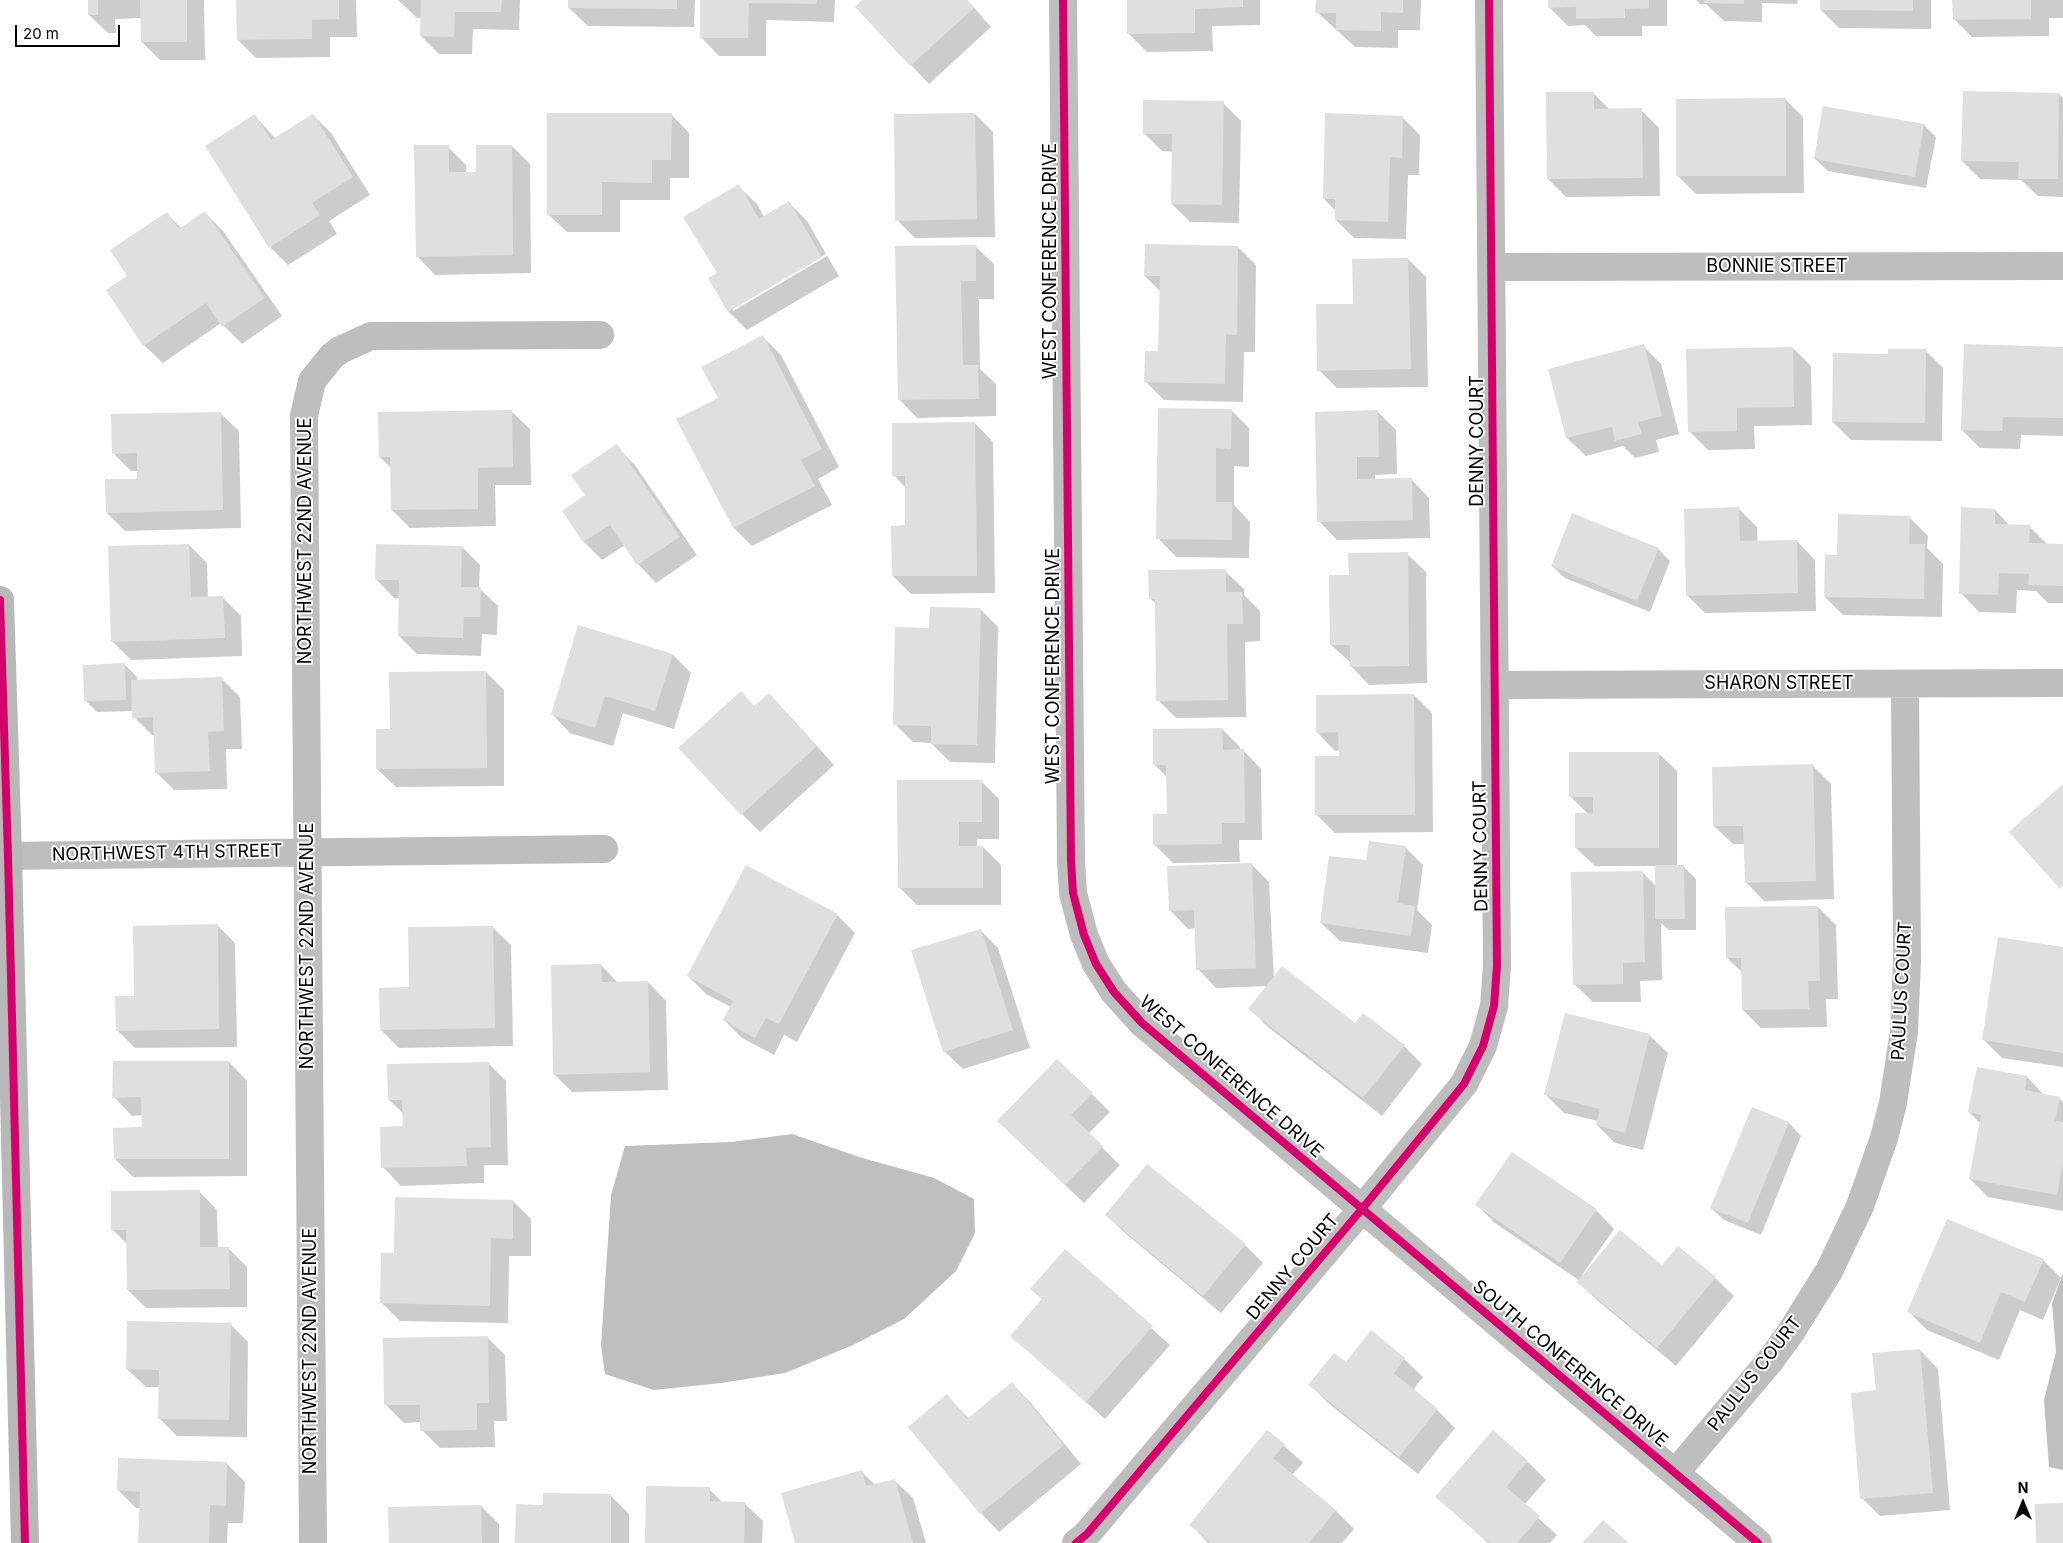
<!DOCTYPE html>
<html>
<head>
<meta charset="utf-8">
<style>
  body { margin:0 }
  #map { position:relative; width:2063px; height:1543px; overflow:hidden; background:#fff; font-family:Inter,sans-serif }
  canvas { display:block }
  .north { position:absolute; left:1998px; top:1478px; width:50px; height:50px; -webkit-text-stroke:4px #fff; paint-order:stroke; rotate:0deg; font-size:14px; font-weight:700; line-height:20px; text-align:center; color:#000 }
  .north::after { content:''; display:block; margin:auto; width:18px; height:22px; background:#000; clip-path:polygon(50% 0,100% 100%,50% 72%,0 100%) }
  .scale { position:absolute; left:15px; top:25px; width:105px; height:22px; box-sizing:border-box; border:2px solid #000; border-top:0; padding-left:6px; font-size:15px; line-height:18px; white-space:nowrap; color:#000; -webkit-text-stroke:4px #fff; paint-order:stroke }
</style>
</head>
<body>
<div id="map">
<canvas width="2063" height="1543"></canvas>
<div class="north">N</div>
<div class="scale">20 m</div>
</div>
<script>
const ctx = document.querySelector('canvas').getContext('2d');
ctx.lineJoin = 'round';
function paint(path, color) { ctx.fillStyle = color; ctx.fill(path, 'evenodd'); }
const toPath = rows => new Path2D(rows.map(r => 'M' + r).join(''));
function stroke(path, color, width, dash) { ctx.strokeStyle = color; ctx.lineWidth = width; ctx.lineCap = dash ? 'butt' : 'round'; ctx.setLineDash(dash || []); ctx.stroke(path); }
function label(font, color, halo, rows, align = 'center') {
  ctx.font = font + ' Inter,sans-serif'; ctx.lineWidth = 4; ctx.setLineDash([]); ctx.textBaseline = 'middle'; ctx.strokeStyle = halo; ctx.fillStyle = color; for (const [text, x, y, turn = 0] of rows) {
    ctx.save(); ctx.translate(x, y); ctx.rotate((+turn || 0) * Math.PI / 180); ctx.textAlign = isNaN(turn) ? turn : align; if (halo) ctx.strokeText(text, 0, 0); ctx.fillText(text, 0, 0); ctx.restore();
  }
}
paint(toPath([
  [792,1134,859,1157,934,1178,974,1199,975,1233,956,1271,904,1319,853,1345,785,1373,721,1383,654,1390,605,1374,601,1345,611,1195,625,1146,731,1142],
  [2063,1273,2063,1470,2049,1467,2044,1400,2056,1352,2052,1303]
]), '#bfbfbf');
paint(toPath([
  [89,0,204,0,205,60,160,60,142,42,142,18,115,19,116,33,108,33,89,15],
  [237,0,356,0,357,37,330,37,330,57,256,58,238,40],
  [398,0,520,0,519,30,473,29,472,54,439,54,421,36,422,18,417,18],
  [569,0,695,0,694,27,588,26,569,8],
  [702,0,835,0,834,22,766,20,766,56,719,56,701,37],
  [864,0,967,0,991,27,929,84,857,7],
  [1128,0,1260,0,1260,25,1212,26,1213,51,1147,52,1129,34],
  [1317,0,1421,0,1420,30,1398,30,1398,48,1355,47,1317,12],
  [1550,0,1667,0,1667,26,1642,26,1642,36,1596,36,1585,25,1568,26,1550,8],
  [1696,0,1797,0,1797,4,1762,3,1762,22,1724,21,1706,4,1700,4],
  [1821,0,1931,0,1931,29,1839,28,1821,10],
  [1953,0,2063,0,2063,18,2049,18,2049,36,1972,37,1954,19],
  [1593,93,1610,110,1641,110,1659,128,1660,196,1566,197,1548,179],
  [2059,94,2063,98,2063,197,2038,196,2021,180,1980,179,1962,161],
  [1785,99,1803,117,1804,193,1696,194,1678,176],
  [1223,103,1241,121,1239,223,1190,222,1172,204,1173,152,1162,151,1144,133],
  [671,114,689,133,689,178,670,178,670,200,620,200,620,232,567,232,548,214],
  [975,114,993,132,995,237,915,238,897,220],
  [313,115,331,133,370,195,329,221,337,234,288,265,270,247,255,116,276,139],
  [1402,117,1420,135,1419,175,1408,175,1406,239,1354,238,1336,220,1336,211,1324,199],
  [1924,125,1936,137,1926,188,1828,171,1815,159],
  [512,146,530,164,531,273,435,275,417,256,448,147,466,165,466,173,477,173],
  [738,186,757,204,764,217,789,203,807,221,826,254,733,308,733,311,827,256,839,276,747,330,729,312,710,279,719,274],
  [166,213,182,229,205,213,223,231,282,316,242,344,221,323,163,363,144,345,129,276],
  [975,246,994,264,994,299,979,299,980,369,996,384,996,416,917,418,899,399],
  [1238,247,1256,265,1255,352,1244,352,1243,402,1164,400,1146,382,1159,352,1160,291,1145,276],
  [1408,259,1426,277,1428,387,1337,388,1319,370,1354,305],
  [763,337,781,355,839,467,818,479,832,505,752,546,734,528,678,420,719,398],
  [1643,346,1661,364,1679,434,1656,440,1659,452,1635,458,1623,446,1586,456,1567,438,1550,370],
  [1793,348,1811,366,1812,425,1754,426,1755,449,1708,450,1690,432],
  [2063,348,2063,436,2021,435,2020,449,1980,448,1962,430],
  [1925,350,1943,368,1942,441,1851,440,1833,422,1889,355],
  [1231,410,1249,428,1249,467,1234,466,1234,505,1250,522,1249,558,1176,557,1158,538],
  [511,411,530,429,531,485,495,485,496,526,410,528,392,510,391,468,380,457],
  [1378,412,1396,430,1397,474,1375,475,1375,480,1411,479,1429,498,1430,538,1337,540,1319,521],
  [220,413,239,431,241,528,125,531,107,513,138,480,138,471,131,471,113,453],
  [975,423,993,442,995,593,911,594,893,576,907,526,906,488,894,475],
  [616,446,634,464,697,555,656,583,638,564,625,545,602,560,584,542,564,511,587,495],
  [1739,509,1757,527,1757,542,1797,541,1815,560,1816,611,1705,613,1687,595],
  [1995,510,2010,526,2029,526,2048,545,2063,545,2063,603,2048,603,2036,591,2017,590,2016,613,1979,612,1961,593],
  [1909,517,1928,536,1927,548,1943,564,1942,617,1843,615,1825,597,1838,557],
  [189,545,207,563,208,598,222,597,241,616,242,656,131,660,113,642],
  [462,547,480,565,479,588,498,606,497,635,482,634,481,656,417,654,399,636,400,598,394,598,376,579],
  [1658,549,1670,561,1650,612,1565,578,1552,566],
  [1407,554,1426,572,1427,683,1369,685,1351,666,1351,663,1331,645,1350,576],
  [1225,571,1244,589,1244,595,1260,611,1260,641,1245,642,1246,717,1176,718,1158,700,1156,604,1150,598],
  [980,609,998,627,995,763,950,762,931,743,913,742,895,724,930,629],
  [579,627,673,655,691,673,674,729,623,713,613,746,570,733,552,714],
  [125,665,137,677,137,681,222,679,240,697,242,749,226,749,227,789,174,790,156,772,155,735,152,735,134,717,134,711,97,712,85,700],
  [486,672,504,690,504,786,396,787,377,769,391,731],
  [1414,695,1432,713,1433,832,1335,833,1317,815,1340,757,1340,750,1335,751,1317,732],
  [755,707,787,713,834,765,760,832,742,814],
  [1222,729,1240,747,1240,751,1243,750,1261,769,1262,840,1239,840,1240,862,1173,863,1154,844,1169,815,1168,778,1154,764],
  [1658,753,1677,771,1677,867,1684,867,1696,879,1696,930,1669,930,1661,923,1662,980,1640,981,1641,1002,1593,1002,1574,984,1643,873,1656,886,1656,866,1595,866,1576,848,1588,814,1570,796],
  [1813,766,1831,784,1834,899,1764,901,1746,882,1744,844,1733,844,1714,826],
  [981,781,999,799,999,839,977,839,977,847,983,847,1001,865,1001,905,917,905,899,887],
  [1405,847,1423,865,1417,910,1432,925,1428,953,1340,941,1321,923,1367,862],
  [1251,864,1269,882,1274,979,1355,1024,1404,1046,1422,1064,1382,1116,1268,1027,1250,1009,1269,986,1216,988,1198,969,1196,928,1188,929,1170,910],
  [1818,907,1836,925,1838,999,1826,999,1827,1027,1761,1028,1743,1010,1743,973,1727,958],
  [837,915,855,933,797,1042,784,1035,774,1055,742,1038,724,1020,731,1007,706,994,688,976],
  [217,925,235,943,237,1047,135,1048,117,1030,135,997],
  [492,927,511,945,513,1046,399,1048,381,1030,410,989],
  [980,930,998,948,1030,1048,963,1069,944,1051],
  [2063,948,2063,1067,2002,1058,1984,1040],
  [601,965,618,983,648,982,666,1001,668,1090,572,1092,554,1074],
  [1649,1035,1668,1053,1643,1150,1615,1143,1597,1125,1598,1121,1564,1113,1546,1095],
  [229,1062,247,1081,247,1176,133,1177,115,1159,143,1128,143,1115,132,1116,114,1097],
  [488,1063,506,1081,508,1165,484,1165,484,1183,401,1186,383,1167,404,1127,404,1114,389,1100],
  [2027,1077,2044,1095,2059,1098,2063,1102,2063,1211,1988,1197,1970,1179,1981,1124,1969,1112],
  [1092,1094,1110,1112,1088,1134,1120,1165,1084,1203,1017,1139],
  [1752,1108,1789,1123,1801,1136,1761,1235,1724,1220,1711,1208],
  [1148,1166,1245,1245,1263,1263,1221,1313,1125,1233,1106,1215],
  [199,1191,217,1210,218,1249,229,1249,247,1267,247,1307,146,1308,128,1290,128,1245,113,1230],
  [513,1201,531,1219,531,1256,509,1256,508,1323,400,1321,382,1303,395,1254],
  [1477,1205,1596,1210,1614,1229,1582,1275,1584,1276,1662,1267,1679,1247,1715,1278,1734,1296,1676,1366,1597,1300,1578,1282,1580,1281,1495,1223],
  [1065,1251,1170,1345,1105,1419,1011,1336,1043,1300,1031,1289],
  [2043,1260,2061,1278,2043,1320,2020,1310,1999,1360,1927,1330,1909,1312],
  [230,1324,248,1342,247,1437,177,1436,159,1418,160,1387,146,1387,127,1369],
  [1371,1332,1404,1359,1423,1377,1413,1390,1437,1410,1455,1428,1418,1474,1328,1403,1310,1385,1346,1364],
  [487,1337,505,1355,507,1421,494,1421,495,1447,440,1448,422,1430,421,1422,404,1423,386,1405],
  [1920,1350,1938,1369,1950,1510,1880,1516,1862,1498,1877,1392],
  [1012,1384,1030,1402,1081,1464,999,1532,981,1513,947,1396,969,1419],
  [1268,1431,1303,1463,1292,1475,1336,1511,1354,1529,1342,1543,1208,1543,1191,1525],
  [1528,1462,1546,1480,1524,1505,1557,1535,1550,1543,1488,1543,1437,1497],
  [227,1464,245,1482,243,1523,228,1523,227,1543,140,1543,141,1508,136,1508,118,1490],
  [861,1471,875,1485,894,1480,913,1498,926,1543,796,1543],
  [709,1489,723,1503,744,1503,763,1521,762,1543,646,1543],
  [611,1496,629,1514,629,1543,517,1543,544,1506],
  [481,1506,499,1524,499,1543,390,1543]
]), '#0003');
paint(toPath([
  [88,0,98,0,98,15,88,15],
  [140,0,187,0,187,42,141,42],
  [236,0,339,0,339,19,312,20,312,39,237,40],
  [421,0,502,0,501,12,455,12,454,37,420,36],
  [568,0,677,0,677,9,568,8],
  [700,0,817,0,816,4,749,3,748,38,700,38],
  [862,0,967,0,974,8,910,66,855,7],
  [1127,0,1243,0,1243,7,1195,9,1195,33,1127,34],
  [1316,0,1403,0,1403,13,1381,12,1381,31,1336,30,1336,13,1315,13],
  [1548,0,1649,0,1649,8,1625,9,1625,18,1576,19,1576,7,1548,8],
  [1704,0,1744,0,1744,4,1704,3],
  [1820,0,1913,0,1913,11,1820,10],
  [1952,0,2031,0,2031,19,1953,20],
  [1963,91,2059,93,2058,179,2018,179,2019,162,1961,161],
  [1546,92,1594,92,1594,109,1642,108,1643,178,1547,179],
  [1786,98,1786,176,1676,176,1676,99],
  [1143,100,1224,101,1222,205,1171,204,1172,134,1143,134],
  [1823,106,1924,124,1915,177,1814,159],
  [547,113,672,113,671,160,652,160,652,183,602,182,602,215,547,215],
  [975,113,977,219,895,221,894,114],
  [1325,113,1403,116,1402,158,1390,157,1388,222,1335,220,1335,199,1323,199],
  [255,114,271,140,313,114,353,177,312,203,320,215,269,248,205,146],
  [414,145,449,145,449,172,476,172,476,145,512,145,513,255,416,257],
  [739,184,759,219,789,201,822,257,728,312,708,278,717,273,683,217],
  [205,211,265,298,222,327,206,303,143,346,106,290,127,276,110,250,167,212,179,229],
  [1145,244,1238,246,1237,335,1226,334,1225,384,1144,382,1145,351,1158,351,1160,276,1144,276],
  [976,245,976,281,961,281,963,365,978,365,979,399,898,400,895,246],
  [1408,258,1411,369,1317,371,1316,304,1353,304,1352,259],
  [763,335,822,449,801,460,815,486,733,528,676,419,718,398,701,367],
  [1644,344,1662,416,1638,422,1642,434,1615,441,1612,427,1566,438,1548,369],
  [1964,344,2063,347,2063,418,2003,417,2002,431,1961,430],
  [1793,347,1794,407,1737,408,1737,431,1688,432,1686,349],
  [1888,349,1926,349,1925,423,1832,422,1833,353,1888,354],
  [1158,408,1232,409,1231,449,1216,448,1216,502,1232,502,1232,540,1156,539],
  [512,410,513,467,478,468,478,509,391,510,390,457,379,457,378,412],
  [1378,410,1379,457,1357,457,1357,479,1412,478,1413,520,1317,522,1315,412],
  [221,412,223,510,106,513,105,479,137,479,137,453,112,454,111,414],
  [975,422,977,576,892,576,891,526,905,525,905,476,892,476,892,423],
  [617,444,680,537,637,565,610,525,583,542,562,511,585,495,571,475],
  [1739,507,1740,541,1797,540,1798,593,1686,596,1684,509],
  [1961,507,1995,509,1995,524,2030,525,2029,543,2063,544,2063,586,2028,585,2029,574,1999,573,1998,595,1959,594],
  [1572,513,1659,548,1637,601,1551,566],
  [1838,514,1910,516,1909,544,1925,544,1924,599,1824,597,1825,555,1837,555],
  [189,544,191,597,223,596,225,638,111,642,108,546],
  [376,544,462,546,461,587,481,587,480,617,464,617,463,638,398,636,399,580,375,580],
  [1408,552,1409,666,1350,667,1350,645,1330,645,1329,575,1349,575,1348,553],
  [1226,569,1226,592,1242,592,1243,624,1227,624,1228,700,1156,701,1155,599,1149,599,1148,570],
  [930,607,981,608,977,745,931,744,931,726,893,725,895,627,929,628],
  [578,625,673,654,655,711,605,696,595,728,551,715],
  [125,663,126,700,84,701,83,665],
  [486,671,487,768,376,769,376,729,390,729,389,672],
  [222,677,224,731,208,732,210,771,155,773,153,717,132,718,131,680],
  [741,691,754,706,769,693,817,746,741,815,678,748],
  [1414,694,1415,815,1315,815,1315,756,1339,756,1338,732,1316,733,1316,695],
  [1222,728,1223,750,1244,749,1245,823,1222,823,1222,844,1153,845,1153,814,1167,814,1166,765,1153,765,1153,729],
  [1569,752,1659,752,1659,848,1575,848,1575,813,1593,813,1593,797,1569,797],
  [1813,764,1816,881,1745,883,1743,826,1713,826,1712,767],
  [897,780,982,780,982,822,959,822,959,846,983,846,983,888,898,888],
  [2063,784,2063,886,2060,889,2009,832],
  [1369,841,1406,846,1398,903,1415,906,1411,936,1320,923,1329,856,1366,860],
  [1252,863,1256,968,1196,970,1194,910,1169,911,1167,866],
  [746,865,838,914,779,1024,766,1018,755,1038,723,1020,733,1001,687,976],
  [1655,865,1684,865,1685,919,1655,919],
  [1643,871,1645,962,1623,963,1623,984,1573,985,1571,872],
  [1818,906,1820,981,1808,981,1809,1009,1742,1010,1741,958,1726,958,1725,907],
  [218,924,219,1029,116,1031,115,996,134,996,133,926],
  [493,926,495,1028,380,1030,379,988,409,987,408,927],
  [981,929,1013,1030,943,1052,911,950],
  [1998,937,2063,947,2063,1053,1982,1040],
  [601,964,602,982,648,981,650,1072,553,1075,551,965],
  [1282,966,1355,1023,1363,1013,1405,1045,1363,1098,1248,1009],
  [1565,1013,1650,1034,1625,1133,1596,1125,1600,1109,1544,1095],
  [1057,1059,1093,1093,1071,1115,1103,1146,1065,1185,997,1121],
  [113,1061,229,1061,229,1159,114,1159,113,1128,142,1127,141,1097,112,1098],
  [489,1062,491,1147,466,1148,467,1166,381,1168,380,1127,403,1126,402,1100,388,1100,387,1064],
  [1977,1067,2027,1076,2025,1090,2060,1097,2055,1121,2063,1122,2063,1162,2057,1195,1969,1179,1981,1115,1968,1112],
  [1752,1107,1789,1122,1748,1223,1710,1208],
  [1512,1152,1597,1209,1560,1263,1475,1205],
  [1147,1164,1246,1244,1203,1296,1105,1215],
  [200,1190,200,1247,229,1247,230,1289,127,1290,126,1230,111,1230,111,1191],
  [395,1197,513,1200,513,1239,491,1238,490,1306,380,1303,381,1253,394,1253],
  [1947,1219,2044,1259,2025,1302,2001,1292,1980,1343,1907,1312],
  [1620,1230,1662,1265,1678,1246,1716,1277,1657,1348,1577,1282],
  [1065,1249,1153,1326,1086,1402,1010,1336,1042,1299,1030,1289],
  [127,1321,231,1323,229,1420,158,1419,159,1370,126,1369],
  [1371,1330,1405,1358,1394,1373,1438,1409,1399,1457,1308,1385,1334,1353,1346,1362],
  [488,1336,489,1403,477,1403,477,1430,420,1431,420,1405,384,1405,383,1338],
  [1920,1349,1933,1493,1860,1499,1851,1393,1876,1390,1872,1353],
  [1012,1382,1064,1445,980,1514,908,1427,947,1394,967,1419],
  [1267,1430,1285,1444,1273,1458,1336,1510,1309,1543,1211,1543,1189,1525],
  [1493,1430,1528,1461,1506,1487,1540,1516,1517,1543,1489,1543,1435,1497],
  [118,1458,227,1462,226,1506,210,1505,209,1543,138,1543,140,1492,117,1490],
  [862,1470,866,1486,895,1479,913,1543,795,1543,781,1493],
  [646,1486,710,1487,710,1501,745,1502,744,1543,645,1543],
  [543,1493,611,1494,611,1543,515,1543,516,1504,543,1505],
  [2063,1503,2063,1543,2036,1543,2035,1504],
  [481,1505,482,1543,389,1543,388,1507],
  [1603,1520,1629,1543,1582,1543]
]), '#dfdfdf');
stroke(toPath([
  [1063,0,1071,861,1073,893,1084,935,1096,964,1114,992,1142,1023,1758,1543],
  [1492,267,2063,266],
  [1495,685,2063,683],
  [0,856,604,849],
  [1675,1473,1770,1361,1791,1332,1829,1271,1860,1206,1884,1138,1893,1103,1904,1031,1907,962,1905,684],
  [313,1543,304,416,312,381,332,356,340,350,371,336,600,335],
  [1076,1543,1087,1534,1362,1209,1464,1084,1483,1046,1494,1006,1497,966,1489,0]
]), '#bebebe', 28);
stroke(toPath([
  [0,600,8,856,25,1543]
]), '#b8b8b8', 28);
stroke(toPath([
  [1063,0,1071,861,1073,893,1084,935,1096,964,1114,992,1142,1023,1758,1543],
  [0,600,8,856,25,1543],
  [1076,1543,1087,1534,1362,1209,1464,1084,1483,1046,1494,1006,1497,966,1489,0]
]), '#d6006c', 8);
label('18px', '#000', '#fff', [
  ["WEST CONFERENCE DRIVE",1051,261,-90],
  ["BONNIE STREET",1777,267],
  ["DENNY COURT",1478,441,-90],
  ["NORTHWEST 22ND AVENUE",306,541,-90],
  ["WEST CONFERENCE DRIVE",1054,666,-90],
  ["SHARON STREET",1779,684],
  ["DENNY COURT",1481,846,-91],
  ["NORTHWEST 4TH STREET",167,853,-1],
  ["NORTHWEST 22ND AVENUE",308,946,-90],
  ["PAULUS COURT",1902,991,-87],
  ["WEST CONFERENCE DRIVE",1231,1077,41],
  ["DENNY COURT",1293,1267,-50],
  ["NORTHWEST 22ND AVENUE",311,1351,-90],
  ["SOUTH CONFERENCE DRIVE",1570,1364,40],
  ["PAULUS COURT",1755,1374,-52]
]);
</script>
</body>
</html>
